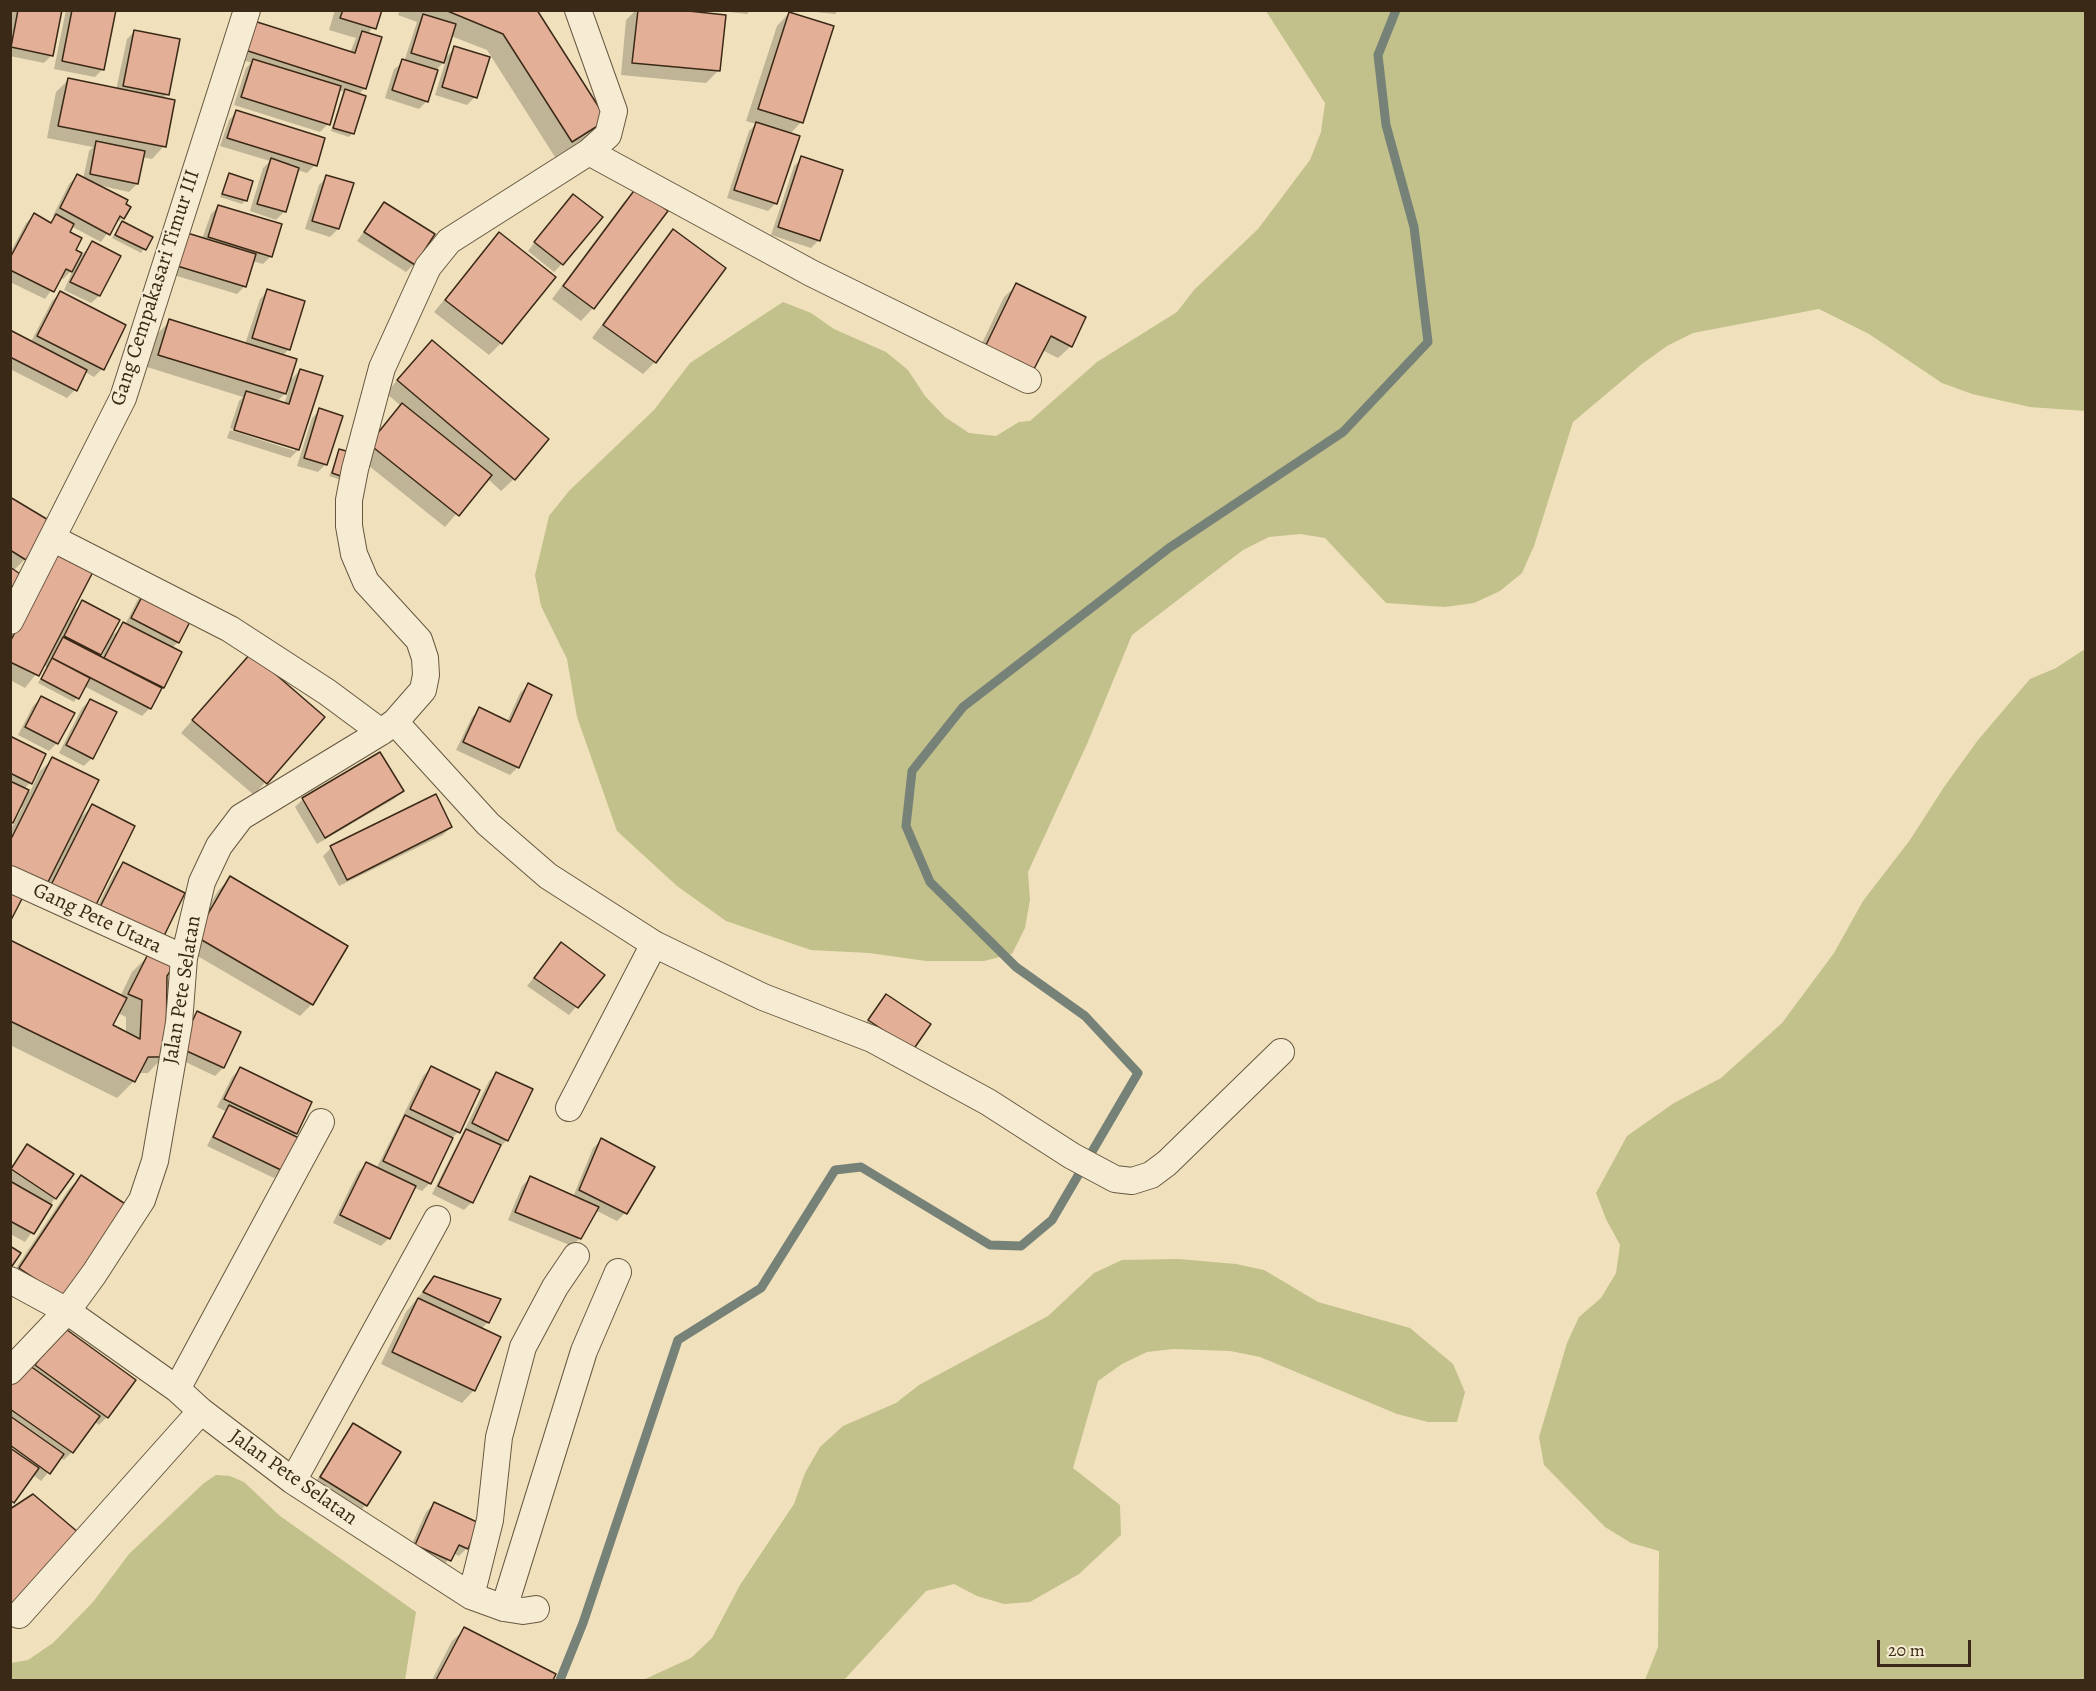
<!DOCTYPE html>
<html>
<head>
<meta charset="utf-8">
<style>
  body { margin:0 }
  #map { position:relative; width:2096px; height:1691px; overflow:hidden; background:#f0e1bc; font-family:Alegreya,serif }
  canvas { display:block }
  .frame { position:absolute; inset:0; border:12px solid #3a2916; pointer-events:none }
  .scale { position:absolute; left:1877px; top:1640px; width:94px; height:27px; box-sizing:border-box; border:3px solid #3a2916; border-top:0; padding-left:8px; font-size:18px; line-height:21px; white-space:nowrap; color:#3a2916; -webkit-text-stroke:4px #f5ecd3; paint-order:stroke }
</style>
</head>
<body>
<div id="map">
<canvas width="2096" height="1691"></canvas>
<div class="frame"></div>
<div class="scale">20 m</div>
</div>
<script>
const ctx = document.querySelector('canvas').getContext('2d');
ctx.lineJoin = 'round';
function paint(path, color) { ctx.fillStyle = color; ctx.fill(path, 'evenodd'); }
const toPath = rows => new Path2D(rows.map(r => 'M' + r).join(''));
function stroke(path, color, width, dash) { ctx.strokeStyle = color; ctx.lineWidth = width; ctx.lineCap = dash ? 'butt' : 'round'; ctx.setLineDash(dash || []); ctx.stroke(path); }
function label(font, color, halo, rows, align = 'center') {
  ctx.font = font + ' Alegreya,serif'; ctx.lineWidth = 4.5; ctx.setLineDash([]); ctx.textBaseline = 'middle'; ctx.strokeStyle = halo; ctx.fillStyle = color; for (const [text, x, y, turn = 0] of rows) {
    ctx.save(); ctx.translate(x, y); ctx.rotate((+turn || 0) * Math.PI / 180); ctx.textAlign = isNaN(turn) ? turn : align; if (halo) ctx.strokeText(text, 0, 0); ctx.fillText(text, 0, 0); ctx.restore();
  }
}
paint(toPath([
  [1266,11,2085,11,2085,411,2030,407,1972,394,1942,383,1869,334,1819,309,1693,333,1667,346,1642,364,1573,422,1534,546,1522,573,1500,591,1474,603,1445,607,1386,603,1325,538,1300,534,1269,537,1243,550,1132,635,1087,744,1028,872,1030,900,1025,928,1012,954,984,961,926,961,869,953,811,950,726,921,677,886,617,831,577,717,567,659,541,606,535,575,549,516,569,491,654,410,690,363,783,302,811,313,834,329,886,352,908,370,925,396,945,417,969,433,996,436,1019,422,1030,421,1097,362,1177,312,1194,290,1258,229,1310,160,1321,132,1325,103],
  [2085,649,2085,1680,1645,1680,1658,1647,1659,1551,1631,1543,1605,1527,1544,1465,1539,1437,1567,1343,1579,1317,1601,1298,1616,1273,1620,1245,1606,1219,1596,1193,1627,1136,1674,1103,1721,1078,1782,1023,1834,953,1863,901,1910,840,1944,787,1978,740,2030,679,2056,668],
  [1179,1259,1236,1264,1264,1270,1318,1302,1410,1328,1453,1364,1465,1392,1457,1422,1428,1422,1397,1414,1260,1357,1230,1351,1173,1349,1147,1352,1122,1364,1098,1381,1073,1468,1120,1505,1121,1535,1079,1574,1030,1602,1004,1604,977,1596,954,1584,926,1591,844,1680,643,1680,691,1658,712,1638,740,1585,794,1504,805,1473,820,1447,843,1426,896,1403,919,1385,1048,1316,1094,1273,1122,1260],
  [216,1475,230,1476,244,1482,280,1516,416,1612,405,1680,11,1680,11,1663,28,1660,53,1643,93,1602,129,1554,204,1483]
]), '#c2c08b');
paint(toPath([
  [12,10,61,10,52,55,44,63,10,56],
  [66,10,115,10,103,69,95,77,54,69],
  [335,10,383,10,368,34,365,88,358,95,353,133,349,137,331,131,344,92,339,90,328,124,320,132,234,105,246,68,251,63,238,58,246,31,350,53,356,38,329,30],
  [400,10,535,10,605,120,589,136,555,157,487,50,451,36,444,59,455,48,475,97,467,105,435,95,446,60,435,71,427,101,419,109,385,98,394,69,404,62,417,22,398,15],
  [636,10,664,10,718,71,706,83,621,75,626,20],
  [711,10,751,10,747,14],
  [797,10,839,10,835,14],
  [789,13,801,122,790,134,776,203,768,211,727,198,749,131,756,124,746,121,777,26],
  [135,31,167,94,163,99,164,146,152,159,142,157,137,184,129,192,98,185,123,218,113,225,101,242,71,226,68,233,74,250,82,255,92,243,119,257,99,296,91,303,64,290,74,268,63,279,60,278,45,299,10,282,10,253,26,223,34,215,49,223,55,218,53,216,69,184,77,176,83,179,89,151,93,147,47,138,56,92,68,80,116,90,127,39],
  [237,112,315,165,307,173,297,170,284,212,276,220,250,211,263,168,270,161,220,146,229,120],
  [802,158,819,240,811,248,771,235,794,166],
  [229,175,246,200,242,204,220,197],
  [327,177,338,229,330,237,305,229,319,185],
  [637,190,593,308,581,321,552,299,624,202],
  [384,204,414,264,406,272,357,241],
  [565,204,562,264,554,272,528,251],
  [219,206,271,256,263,264,252,261,245,286,237,294,167,273,202,239,211,214],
  [121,222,151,237,141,253,112,238],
  [673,231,655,362,643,374,592,338,661,244],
  [499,234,501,343,489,355,434,312],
  [1017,285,1071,346,1058,358,1042,350,1033,368,975,358,1004,297],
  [268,291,303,302,288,350,282,356,288,383,300,370,298,450,290,458,227,438,230,430,295,451,295,448,230,428,239,401,243,397,147,367,158,333,170,321,245,344,260,299],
  [289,390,284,404,276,402],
  [60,293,124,326,102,369,94,377,85,372,75,390,67,398,10,369,10,332,31,342,52,301],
  [420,354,514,479,501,491,487,478,445,527,358,457,401,406,386,393],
  [320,410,326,464,318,472,297,466,312,418],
  [340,451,344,481,329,476],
  [10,499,25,559,13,571,10,590],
  [59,551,93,569,51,651,71,613,83,602,118,620,110,637,125,625,138,599,146,591,192,615,178,642,172,648,180,653,150,708,142,716,84,686,74,702,38,683,47,667,43,665,25,688,10,680,10,645,53,564,49,564,10,639,10,633,46,564],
  [105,649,101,659,97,657],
  [239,667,323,717,254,795,181,733],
  [528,685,518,767,510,775,456,750,472,717,480,709,507,722,520,693],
  [41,698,57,743,49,751,18,735,33,706],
  [90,700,92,758,84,766,59,753,82,708],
  [10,738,30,783,24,789,30,792,40,771,53,759,78,820,92,806,94,906,10,884,10,831,22,808,19,806,10,823],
  [402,791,394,799,317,844,295,807,303,799],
  [451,827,443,835,339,886,323,856,331,848],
  [123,864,152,947,92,917,115,872],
  [230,878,312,1004,300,1016,184,948,218,891],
  [220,891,223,891,192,943,190,941],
  [10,942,120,997,132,972,148,956,166,976,164,1056,148,1073,138,1073,133,1082,117,1098,10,1045],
  [118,1013,126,1017,126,1033,111,1026],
  [561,944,603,975,569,1015,527,986],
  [886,996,912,1049,861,1029],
  [198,1013,239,1033,223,1068,215,1076,173,1056,190,1021],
  [431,1068,458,1132,451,1139,430,1183,422,1191,413,1187,389,1238,381,1246,333,1223,358,1172,366,1164,376,1169,423,1076],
  [240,1069,296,1133,282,1170,274,1178,207,1146,225,1111,217,1107,232,1077],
  [497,1073,507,1140,499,1148,472,1202,464,1210,432,1194,489,1081],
  [601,1140,653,1168,625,1213,617,1221,595,1210,580,1238,572,1246,508,1220,522,1186,530,1178,573,1197,593,1148],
  [28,1146,55,1198,25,1242,10,1234,10,1168],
  [81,1177,69,1301,10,1277,69,1189],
  [434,1278,488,1322,481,1329,474,1390,462,1403,381,1364,406,1312],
  [55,1337,107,1417,99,1425,94,1421,72,1452,64,1460,60,1458,41,1481,33,1475,10,1504,10,1384,19,1373,32,1369],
  [354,1425,366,1505,358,1513,313,1486,346,1433],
  [434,1504,467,1548,459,1556,453,1553,442,1568,408,1553,426,1512],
  [465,1629,554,1675,551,1680,432,1680,452,1641]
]), '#0003');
stroke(toPath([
  [560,1680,583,1623,678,1340,761,1288,835,1170,861,1167,990,1245,1021,1246,1052,1220,1138,1073,1085,1016,1016,967,930,882,906,826,912,771,963,707,1169,548,1343,432,1428,342,1414,227,1386,125,1378,55,1396,10]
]), '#768178', 9);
const building = toPath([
  [18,10,62,10,53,56,11,47,18,10],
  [72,10,116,10,104,70,62,61,72,10],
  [343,10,382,10,376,29,340,18,343,10],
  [445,10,537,10,607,120,572,142,503,34,445,10],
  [638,10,679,10,726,15,720,71,632,63,638,10],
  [789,12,834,26,803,123,758,109,789,12],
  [423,14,456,24,444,63,411,53,423,14],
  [254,21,355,53,362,31,382,37,366,89,245,50,254,21],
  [134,30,180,39,169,95,123,86,134,30],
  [454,46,490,57,477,98,442,87,454,46],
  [253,59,341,86,330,125,241,97,253,59],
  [402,59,438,70,428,102,392,90,402,59],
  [68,78,175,100,166,147,58,126,68,78],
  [345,89,366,96,354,134,333,128,345,89],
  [236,110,325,138,317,166,227,138,236,110],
  [756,122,800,136,777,204,734,190,756,122],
  [96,141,145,151,138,184,90,174,96,141],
  [801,156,843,170,820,241,778,227,801,156],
  [271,158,299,168,286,212,257,204,271,158],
  [229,173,253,181,247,201,222,194,229,173],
  [77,174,128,200,126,204,131,207,124,219,120,216,110,235,60,208,77,174],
  [326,175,354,183,339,229,312,221,326,175],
  [636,188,668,211,594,309,563,286,636,188],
  [573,194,603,217,563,265,534,242,573,194],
  [384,202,435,234,415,265,364,232,384,202],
  [218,205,282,224,272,257,208,237,218,205],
  [34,213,51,223,56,214,74,224,70,232,82,238,76,250,82,253,72,272,66,269,54,292,10,270,10,258,34,213],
  [122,221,153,237,146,250,115,235,122,221],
  [673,229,726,268,656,363,603,325,673,229],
  [184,232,256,254,246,287,174,265,184,232],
  [499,232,556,277,502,344,445,300,499,232],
  [92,241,121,256,100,296,70,282,92,241],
  [1016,283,1086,317,1072,347,1051,336,1034,369,1017,360,1015,365,986,345,1016,283],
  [267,289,305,301,290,350,252,338,267,289],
  [60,291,126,325,104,370,37,336,60,291],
  [169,319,297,359,286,394,158,355,169,319],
  [10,330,87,370,77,391,10,357,10,330],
  [432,340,549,439,515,480,397,380,432,340],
  [300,369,323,376,299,450,234,430,246,391,289,404,300,369],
  [402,403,492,475,459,516,369,444,402,403],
  [319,408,343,416,327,465,304,458,319,408],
  [339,449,357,454,349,479,332,473,339,449],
  [10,497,50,521,26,560,10,550,10,497],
  [58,550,95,568,39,676,10,662,10,642,58,550],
  [10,567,23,576,10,593,10,567],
  [146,589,194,614,179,643,131,618,146,589],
  [82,600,120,620,101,655,64,636,82,600],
  [123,622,182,652,164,688,104,658,123,622],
  [63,637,162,688,151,709,52,658,63,637],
  [251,653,325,717,267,784,192,720,251,653],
  [52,658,90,678,79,699,41,679,52,658],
  [528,683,552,695,519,768,463,742,479,707,510,722,528,683],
  [41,696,75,713,58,744,25,727,41,696],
  [90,699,117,712,93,759,66,745,90,699],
  [10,736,46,754,32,784,10,773,10,736],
  [380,752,404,791,325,838,302,798,380,752],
  [52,757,99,780,47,884,10,866,10,841,52,757],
  [10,781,29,790,13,823,10,821,10,781],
  [436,794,452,827,347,880,330,846,436,794],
  [92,804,135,826,95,907,51,885,92,804],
  [123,862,185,893,162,940,99,909,123,862],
  [230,876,348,946,313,1005,195,936,230,876],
  [10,886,25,893,10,922,10,886],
  [10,940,127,998,113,1025,140,1039,142,1000,128,994,148,954,173,967,167,976,166,1057,148,1057,135,1082,10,1021,10,940],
  [561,942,605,975,578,1008,534,978,561,942],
  [886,994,931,1024,913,1050,868,1020,886,994],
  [197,1011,241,1032,224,1068,180,1048,197,1011],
  [431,1066,480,1090,460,1133,410,1109,431,1066],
  [240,1067,312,1102,297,1134,224,1099,240,1067],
  [496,1072,533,1089,508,1141,472,1123,496,1072],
  [229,1105,299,1138,283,1171,213,1137,229,1105],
  [405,1115,453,1138,431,1184,383,1161,405,1115],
  [466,1129,501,1145,473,1203,438,1186,466,1129],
  [601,1138,655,1167,627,1214,579,1190,601,1138],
  [27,1144,74,1174,56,1199,11,1169,27,1144],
  [366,1162,416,1186,390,1239,340,1215,366,1162],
  [81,1175,133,1209,70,1302,19,1268,81,1175],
  [530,1176,599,1207,581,1239,515,1212,530,1176],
  [10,1181,52,1205,34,1234,10,1221,10,1181],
  [10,1246,21,1253,10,1269,10,1246],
  [434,1276,501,1299,489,1323,423,1292,434,1276],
  [418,1298,501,1337,475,1391,392,1352,418,1298],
  [63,1327,136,1380,108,1418,35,1365,63,1327],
  [26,1363,100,1416,73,1453,10,1409,10,1385,26,1363],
  [10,1416,64,1454,50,1474,10,1445,10,1416],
  [353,1423,401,1452,367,1506,320,1477,353,1423],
  [10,1448,39,1468,14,1503,10,1500,10,1448],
  [33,1494,79,1533,10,1617,10,1509,33,1494],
  [434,1502,479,1523,468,1549,459,1545,451,1561,415,1545,434,1502],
  [464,1627,556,1674,553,1680,436,1680,464,1627]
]);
paint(building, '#e4af97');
stroke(building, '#3a2916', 1.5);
const street = toPath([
  [589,152,811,273,1028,380],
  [52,538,230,629,327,692,381,732],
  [10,621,123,398,247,10],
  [395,722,488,824,548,876,654,944,763,997,872,1039,988,1102,1072,1156,1115,1179,1132,1181,1151,1175,1167,1163,1281,1052],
  [10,879,184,958],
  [569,1108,654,944],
  [10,1280,67,1311,177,1389,201,1411,293,1481,471,1596,504,1608,523,1611,536,1609],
  [10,1371,67,1311,94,1274,142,1200,155,1161,179,1023,184,958,202,882,219,846,241,817,381,732,395,722,423,690,426,675,425,658,419,640,366,582,354,554,349,526,349,500,355,469,382,368,428,267,449,241,589,152,608,135,614,111,578,10],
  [177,1389,321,1122],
  [293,1481,437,1219],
  [471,1596,490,1520,499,1437,523,1347,555,1287,576,1256],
  [504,1608,584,1351,618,1272],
  [19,1615,201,1411]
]);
stroke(street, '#685740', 28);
stroke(street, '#f5ecd3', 26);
label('21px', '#3a2916', '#f5ecd3', [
  ["Gang Cempakasari Timur III",156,288,-72],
  ["Gang Pete Utara",97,919,25],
  ["Jalan Pete Selatan",183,990,-81],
  ["Jalan Pete Selatan",293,1478,35]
]);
</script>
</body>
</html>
